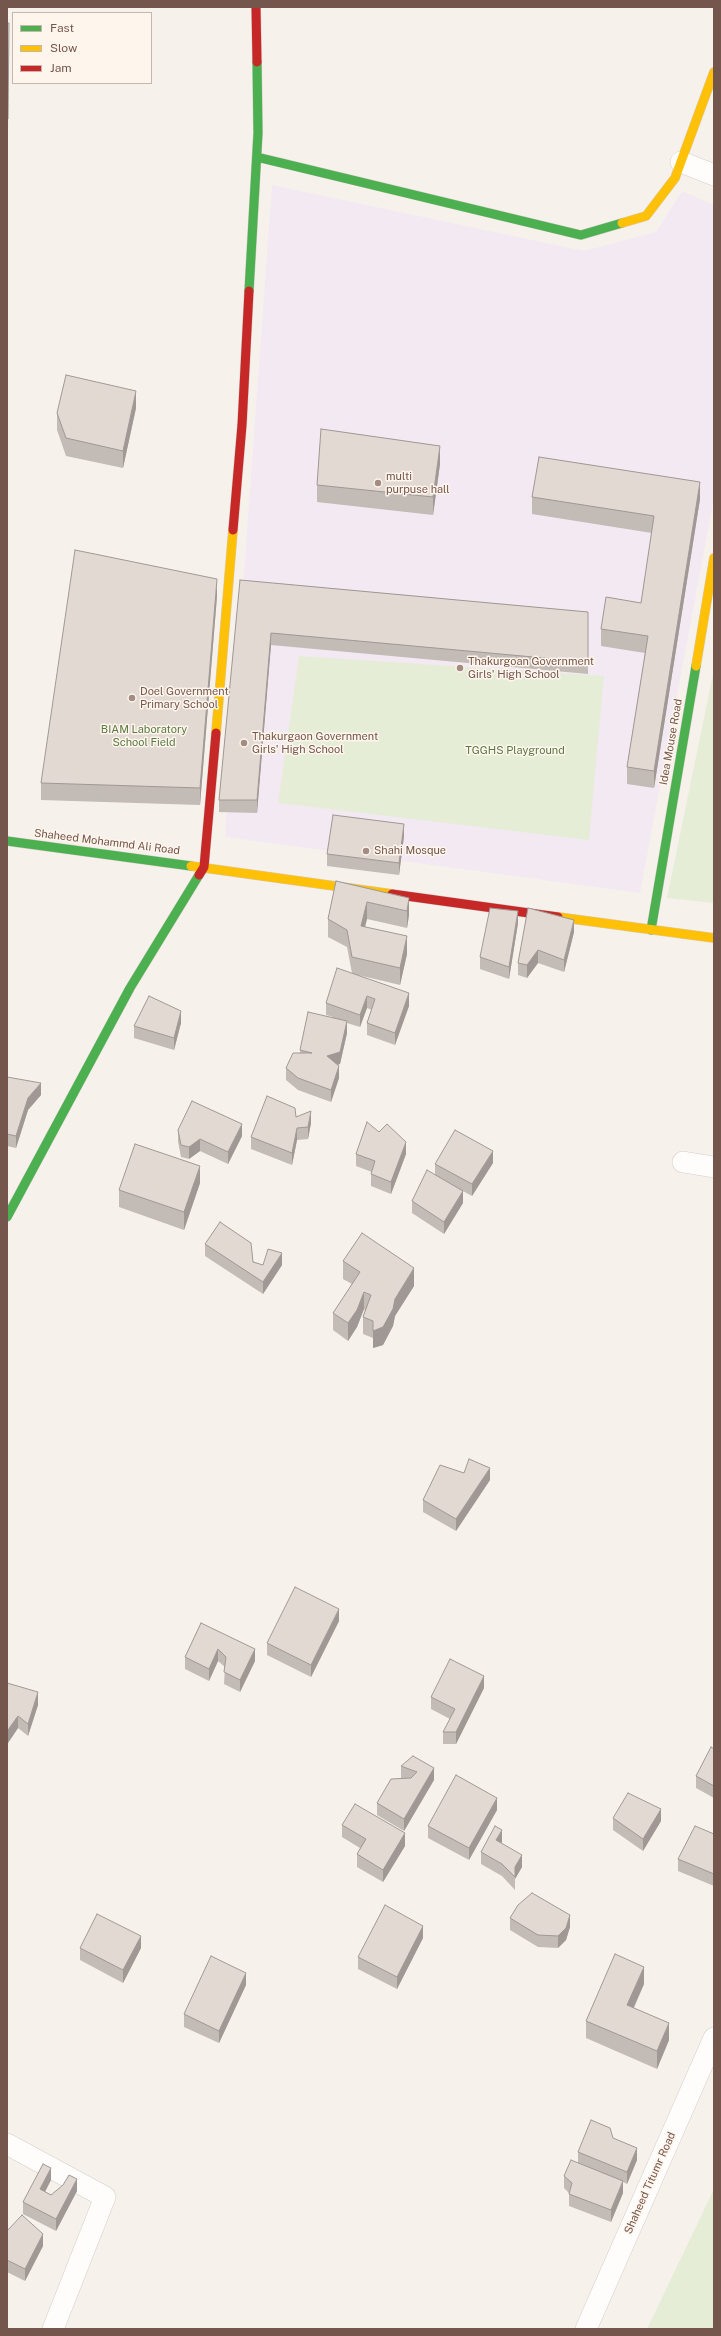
<!DOCTYPE html>
<html>
<head>
<meta charset="utf-8">
<style>
  body { margin:0 }
  #map { position:relative; width:721px; height:2336px; overflow:hidden; background:#f7f1ec; font-family:"Public Sans",sans-serif }
  canvas { display:block }
  .frame { position:absolute; inset:0; border:8px solid #75564c; pointer-events:none }
  .legend { position:absolute; left:12px; top:12px; width:140px; height:72px; box-sizing:border-box; background:#fef6ed; border:1px solid #c7b6ad; margin:0; padding:5px 7px; list-style:none; font-size:12px; color:#75564c }
  .legend li { display:flex; align-items:center; gap:8px; height:20px }
  .legend b { width:20px; border:1px solid #c7b6ad }
</style>
</head>
<body>
<div id="map">
<canvas width="721" height="2336"></canvas>
<div class="frame"></div>
<ul class="legend">
<li><b style="height:5px;background:#4caf50"></b>Fast</li>
<li><b style="height:5px;background:#ffc107"></b>Slow</li>
<li><b style="height:5px;background:#c62828"></b>Jam</li>
</ul>
</div>
<script>
const ctx = document.querySelector('canvas').getContext('2d');
ctx.lineJoin = 'round';
function paint(path, color) { ctx.fillStyle = color; ctx.fill(path, 'evenodd'); }
const toPath = rows => new Path2D(rows.map(r => 'M' + r).join(''));
function stroke(path, color, width, dash) { ctx.strokeStyle = color; ctx.lineWidth = width; ctx.lineCap = dash ? 'butt' : 'round'; ctx.setLineDash(dash || []); ctx.stroke(path); }
function label(font, color, halo, rows, align = 'center') {
  ctx.font = font + ' "Public Sans",sans-serif'; ctx.lineWidth = 3; ctx.setLineDash([]); ctx.textBaseline = 'middle'; ctx.strokeStyle = halo; ctx.fillStyle = color; for (const [text, x, y, turn = 0] of rows) {
    ctx.save(); ctx.translate(x, y); ctx.rotate((+turn || 0) * Math.PI / 180); ctx.textAlign = isNaN(turn) ? turn : align; if (halo) ctx.strokeText(text, 0, 0); ctx.fillText(text, 0, 0); ctx.restore();
  }
}
paint(toPath([
  [272,185,584,251,656,232,682,191,714,205,714,498,640,893,225,837]
]), '#f2e9f3');
paint(toPath([
  [299,656,604,676,589,840,278,803],
  [714,669,714,903,667,898],
  [714,2189,714,2329,647,2329]
]), '#e6edd7');
const street = toPath([
  [681,162,714,175],
  [683,1162,714,1167],
  [7,2144,105,2197,53,2329],
  [586,2329,714,2038]
]);
const fast = toPath([
  [257,157,581,235,622,223],
  [249,291,258,133,257,62],
  [7,841,191,866],
  [651,930,696,666],
  [7,1217,130,988,199,875]
]);
const slow = toPath([
  [622,223,646,216,675,178,714,72],
  [696,666,714,558],
  [216,733,233,530],
  [191,866,392,894],
  [558,917,714,938]
]);
const jam = toPath([
  [256,7,257,62],
  [233,530,242,425,249,291],
  [199,875,204,867,216,733],
  [392,894,558,917]
]);
stroke(street, '#d6cdc8', 22);
stroke(fast, '#d6cdc8', 10);
stroke(slow, '#d6cdc8', 10);
stroke(jam, '#d6cdc8', 10);
stroke(street, '#fefdfc', 21);
stroke(fast, '#4caf50', 9);
stroke(slow, '#ffc107', 9);
stroke(jam, '#c62828', 9);
paint(toPath([
  [7,23,9,23,8,136,7,136],
  [136,408,123,468,66,456,57,430,57,413],
  [440,464,433,515,317,502,317,485],
  [532,497,700,499,654,788,627,784,627,767,645,653,601,646,601,629,641,603,652,533,532,514],
  [240,580,588,612,588,674,271,645,257,813,219,812,219,800],
  [217,596,200,805,41,800,41,783],
  [404,836,399,875,327,866,327,854],
  [336,881,409,898,409,915,407,928,367,919,365,926,407,954,400,985,358,975,409,1006,395,1045,367,1035,367,1023,372,1010,367,1008,360,1027,347,1023,347,1033,340,1064,338,1065,339,1078,331,1102,298,1090,286,1080,286,1068,300,1053,300,1050,333,1017,326,1015,326,1003,352,973,347,947,328,937,328,919],
  [528,908,574,932,564,972,538,963,527,978,518,975,518,963],
  [518,923,509,979,480,969,480,957],
  [181,1023,174,1050,134,1038,134,1026],
  [7,1077,41,1095,28,1110,16,1148,7,1146],
  [296,1117,311,1123,308,1139,297,1140,292,1165,251,1149,251,1137],
  [178,1130,242,1136,228,1164,200,1151,189,1159,181,1157,178,1142],
  [379,1132,406,1154,391,1194,371,1186,371,1174,372,1172,356,1166,356,1154],
  [493,1163,472,1196,461,1190,463,1203,444,1234,412,1213,412,1201,435,1174,435,1164],
  [200,1183,184,1230,119,1207,119,1190],
  [205,1244,263,1265,282,1265,263,1294,205,1256],
  [343,1261,414,1286,395,1316,393,1326,383,1345,373,1348,373,1338,363,1334,363,1317,365,1310,364,1309,357,1327,348,1341,333,1330,333,1313,352,1284,343,1279],
  [464,1473,490,1480,456,1531,423,1512,423,1500],
  [339,1621,311,1677,267,1655,267,1643],
  [201,1623,255,1661,240,1692,224,1684,225,1667,218,1661,209,1681,185,1669,185,1657],
  [7,1683,38,1705,28,1736,18,1728,8,1743,7,1742],
  [484,1688,456,1744,443,1744,443,1732,450,1719,431,1709,431,1697],
  [714,1749,714,1798,696,1788,696,1776],
  [401,1766,434,1768,434,1780,404,1831,377,1815,377,1803,401,1778],
  [497,1810,469,1860,428,1838,428,1826],
  [613,1818,661,1821,643,1851,613,1830],
  [342,1825,405,1846,383,1882,357,1867,357,1854,360,1848,342,1837],
  [714,1834,714,1886,678,1871,678,1859],
  [502,1842,501,1843,522,1867,515,1879,515,1890,502,1876,481,1864,481,1852],
  [510,1918,570,1927,566,1940,558,1948,538,1947,510,1930],
  [423,1938,397,1989,358,1969,358,1957],
  [80,1948,141,1948,123,1983,80,1960],
  [644,1984,634,2008,669,2040,657,2069,586,2038,586,2021],
  [246,1985,219,2043,184,2027,184,2014],
  [613,2138,637,2160,627,2184,623,2182,623,2193,611,2222,569,2206,569,2193,564,2188,564,2176,578,2163,578,2152],
  [51,2180,45,2192,51,2195,77,2191,56,2231,23,2214,23,2202],
  [7,2231,43,2246,25,2281,7,2272]
]), '#c3bbb5');
paint(toPath([
  [136,391,136,408,123,468,123,451],
  [440,446,440,464,433,515,433,497],
  [700,482,700,499,654,788,654,771],
  [217,579,217,596,200,805,200,788],
  [271,633,271,645,257,813,257,800],
  [404,824,404,836,399,875,399,863],
  [409,898,409,915,407,928,407,911],
  [367,902,367,919,361,943,361,926],
  [518,911,518,923,509,979,509,967],
  [574,920,574,932,564,972,564,960],
  [407,936,407,954,400,985,400,968],
  [538,950,538,963,527,978,527,965],
  [409,993,409,1006,395,1045,395,1033],
  [367,996,367,1008,360,1027,360,1015],
  [181,1011,181,1023,174,1050,174,1038],
  [347,1021,347,1033,340,1064,327,1068,327,1056],
  [339,1066,339,1078,331,1102,331,1090],
  [41,1083,41,1095,28,1110,16,1148,16,1136,28,1098],
  [311,1111,311,1123,308,1139,308,1127],
  [242,1124,242,1136,228,1164,228,1152],
  [297,1128,297,1140,292,1165,292,1153],
  [200,1139,200,1151,189,1159,189,1147],
  [406,1142,406,1154,391,1194,391,1182],
  [493,1151,493,1163,472,1196,472,1184],
  [200,1166,200,1183,184,1230,184,1212],
  [463,1191,463,1203,444,1234,444,1222],
  [282,1253,282,1265,263,1294,263,1282],
  [414,1268,414,1286,395,1316,393,1326,383,1345,373,1348,373,1331,395,1299],
  [364,1292,364,1309,357,1327,348,1341,348,1323],
  [490,1468,490,1480,456,1531,456,1519],
  [339,1609,339,1621,311,1677,311,1665],
  [218,1649,218,1661,209,1681,209,1669],
  [255,1649,255,1661,240,1692,240,1680],
  [484,1676,484,1688,456,1744,456,1732],
  [38,1692,38,1705,28,1736,28,1724],
  [18,1716,18,1728,8,1743,8,1730],
  [434,1768,434,1780,404,1831,404,1819],
  [497,1798,497,1810,469,1860,469,1848],
  [661,1809,661,1821,643,1851,643,1839],
  [502,1830,502,1842,496,1852,496,1840],
  [405,1833,405,1846,383,1882,383,1870],
  [522,1855,522,1867,515,1879,515,1867],
  [570,1915,570,1927,566,1940,558,1948,558,1936],
  [423,1926,423,1938,397,1989,397,1977],
  [141,1936,141,1948,123,1983,123,1970],
  [644,1967,644,1984,627,2022,627,2005],
  [246,1973,246,1985,219,2043,219,2031],
  [669,2023,669,2040,657,2069,657,2051],
  [637,2148,637,2160,627,2184,627,2172],
  [51,2168,51,2180,40,2201,40,2189],
  [77,2179,77,2191,56,2231,56,2219],
  [623,2181,623,2193,611,2222,611,2210],
  [43,2234,43,2246,25,2281,25,2269]
]), '#9f9894');
const building = toPath([
  [7,23,9,23,8,119,7,119,7,23],
  [66,375,136,391,123,451,66,438,57,413,66,375],
  [321,429,440,446,433,497,317,485,321,429],
  [539,457,700,482,654,771,627,767,648,636,601,629,606,597,641,603,654,516,532,497,539,457],
  [75,550,217,579,200,788,41,783,75,550],
  [240,580,588,612,588,662,271,633,257,800,219,800,240,580],
  [333,815,404,824,399,863,327,854,333,815],
  [336,881,409,898,407,911,367,902,361,926,407,936,400,968,352,957,347,930,328,919,336,881],
  [490,908,518,911,509,967,480,957,490,908],
  [528,908,574,920,564,960,538,950,527,965,518,963,528,908],
  [337,968,409,993,395,1033,367,1023,375,999,367,996,360,1015,326,1003,337,968],
  [149,996,181,1011,174,1038,134,1026,149,996],
  [308,1012,347,1021,340,1052,327,1056,339,1066,331,1090,298,1078,286,1068,293,1053,312,1053,300,1050,308,1012],
  [7,1077,41,1083,28,1098,16,1136,7,1134,7,1077],
  [267,1096,295,1108,296,1117,311,1111,308,1127,297,1128,292,1153,251,1137,267,1096],
  [192,1101,242,1124,228,1152,200,1139,189,1147,181,1145,178,1130,192,1101],
  [367,1122,379,1132,387,1124,406,1142,391,1182,371,1174,375,1161,356,1154,367,1122],
  [455,1130,493,1151,472,1184,435,1164,455,1130],
  [135,1144,200,1166,184,1212,119,1190,135,1144],
  [427,1170,463,1191,444,1222,412,1201,427,1170],
  [220,1222,251,1243,253,1262,263,1265,268,1249,282,1253,263,1282,205,1244,220,1222],
  [362,1233,414,1268,395,1299,393,1309,383,1327,373,1331,373,1321,363,1317,371,1295,364,1292,357,1310,348,1323,333,1313,360,1272,343,1261,362,1233],
  [469,1459,490,1468,456,1519,423,1500,440,1465,464,1473,469,1459],
  [295,1587,339,1609,311,1665,267,1643,295,1587],
  [201,1623,255,1649,240,1680,224,1672,226,1657,218,1649,209,1669,185,1657,201,1623],
  [450,1659,484,1676,456,1732,443,1732,455,1709,431,1697,450,1659],
  [7,1683,38,1692,28,1724,18,1716,8,1730,7,1730,7,1683],
  [711,1747,714,1749,714,1786,696,1776,711,1747],
  [413,1756,434,1768,404,1819,377,1803,391,1779,411,1778,417,1772,401,1766,413,1756],
  [456,1775,497,1798,469,1848,428,1826,456,1775],
  [628,1793,661,1809,643,1839,613,1818,628,1793],
  [355,1804,405,1833,383,1870,357,1854,366,1839,342,1825,355,1804],
  [495,1826,502,1830,496,1840,522,1855,515,1867,515,1877,502,1864,481,1852,495,1826],
  [695,1826,714,1834,714,1874,678,1859,695,1826],
  [532,1893,570,1915,566,1928,558,1936,538,1935,510,1918,518,1905,532,1893],
  [385,1905,423,1926,397,1977,358,1957,385,1905],
  [97,1914,141,1936,123,1970,80,1948,97,1914],
  [615,1954,644,1967,627,2005,669,2023,657,2051,586,2021,615,1954],
  [211,1956,246,1973,219,2031,184,2014,211,1956],
  [591,2120,610,2128,613,2138,637,2148,627,2172,578,2152,591,2120],
  [571,2160,623,2181,611,2210,569,2194,572,2183,564,2176,571,2160],
  [43,2164,51,2168,40,2189,51,2195,63,2185,69,2175,77,2179,56,2219,23,2202,43,2164],
  [22,2215,43,2234,25,2269,7,2260,7,2231,22,2215]
]);
paint(building, '#e3d9d3');
stroke(building, '#9f9894', 1);
for (const [x, y, r, color] of [
  [378,483,4,"#a28c84"],
  [460,668,4,"#a28c84"],
  [132,698,4,"#a28c84"],
  [244,743,4,"#a28c84"],
  [366,851,4,"#a28c84"]
]) { const dot = new Path2D(); dot.arc(x, y, r, 0, 2 * Math.PI); ctx.fillStyle = color; ctx.fill(dot); stroke(dot, '#fef6ed', 1.5); }
label('11px', '#75564c', '#fef6ed', [
  ["multi",386,477],
  ["purpuse hall",386,490],
  ["Thakurgoan Government",468,662],
  ["Girls' High School",468,675],
  ["Doel Government",140,692],
  ["Primary School",140,705],
  ["Thakurgaon Government",252,737],
  ["Girls' High School",252,750],
  ["Shahi Mosque",374,851]
], 'left');
label('11px', '#5a7a44', '#fef6ed', [
  ["BIAM Laboratory",144,730],
  ["School Field",144,743],
  ["TGGHS Playground",515,751]
]);
label('11px', '#75564c', '#fef6ed', [
  ["Idea Mouse Road",671,742,-80],
  ["Shaheed Mohammd Ali Road",107,842,7],
  ["Shaheed Titumr Road",650,2183,-66]
]);
</script>
</body>
</html>
